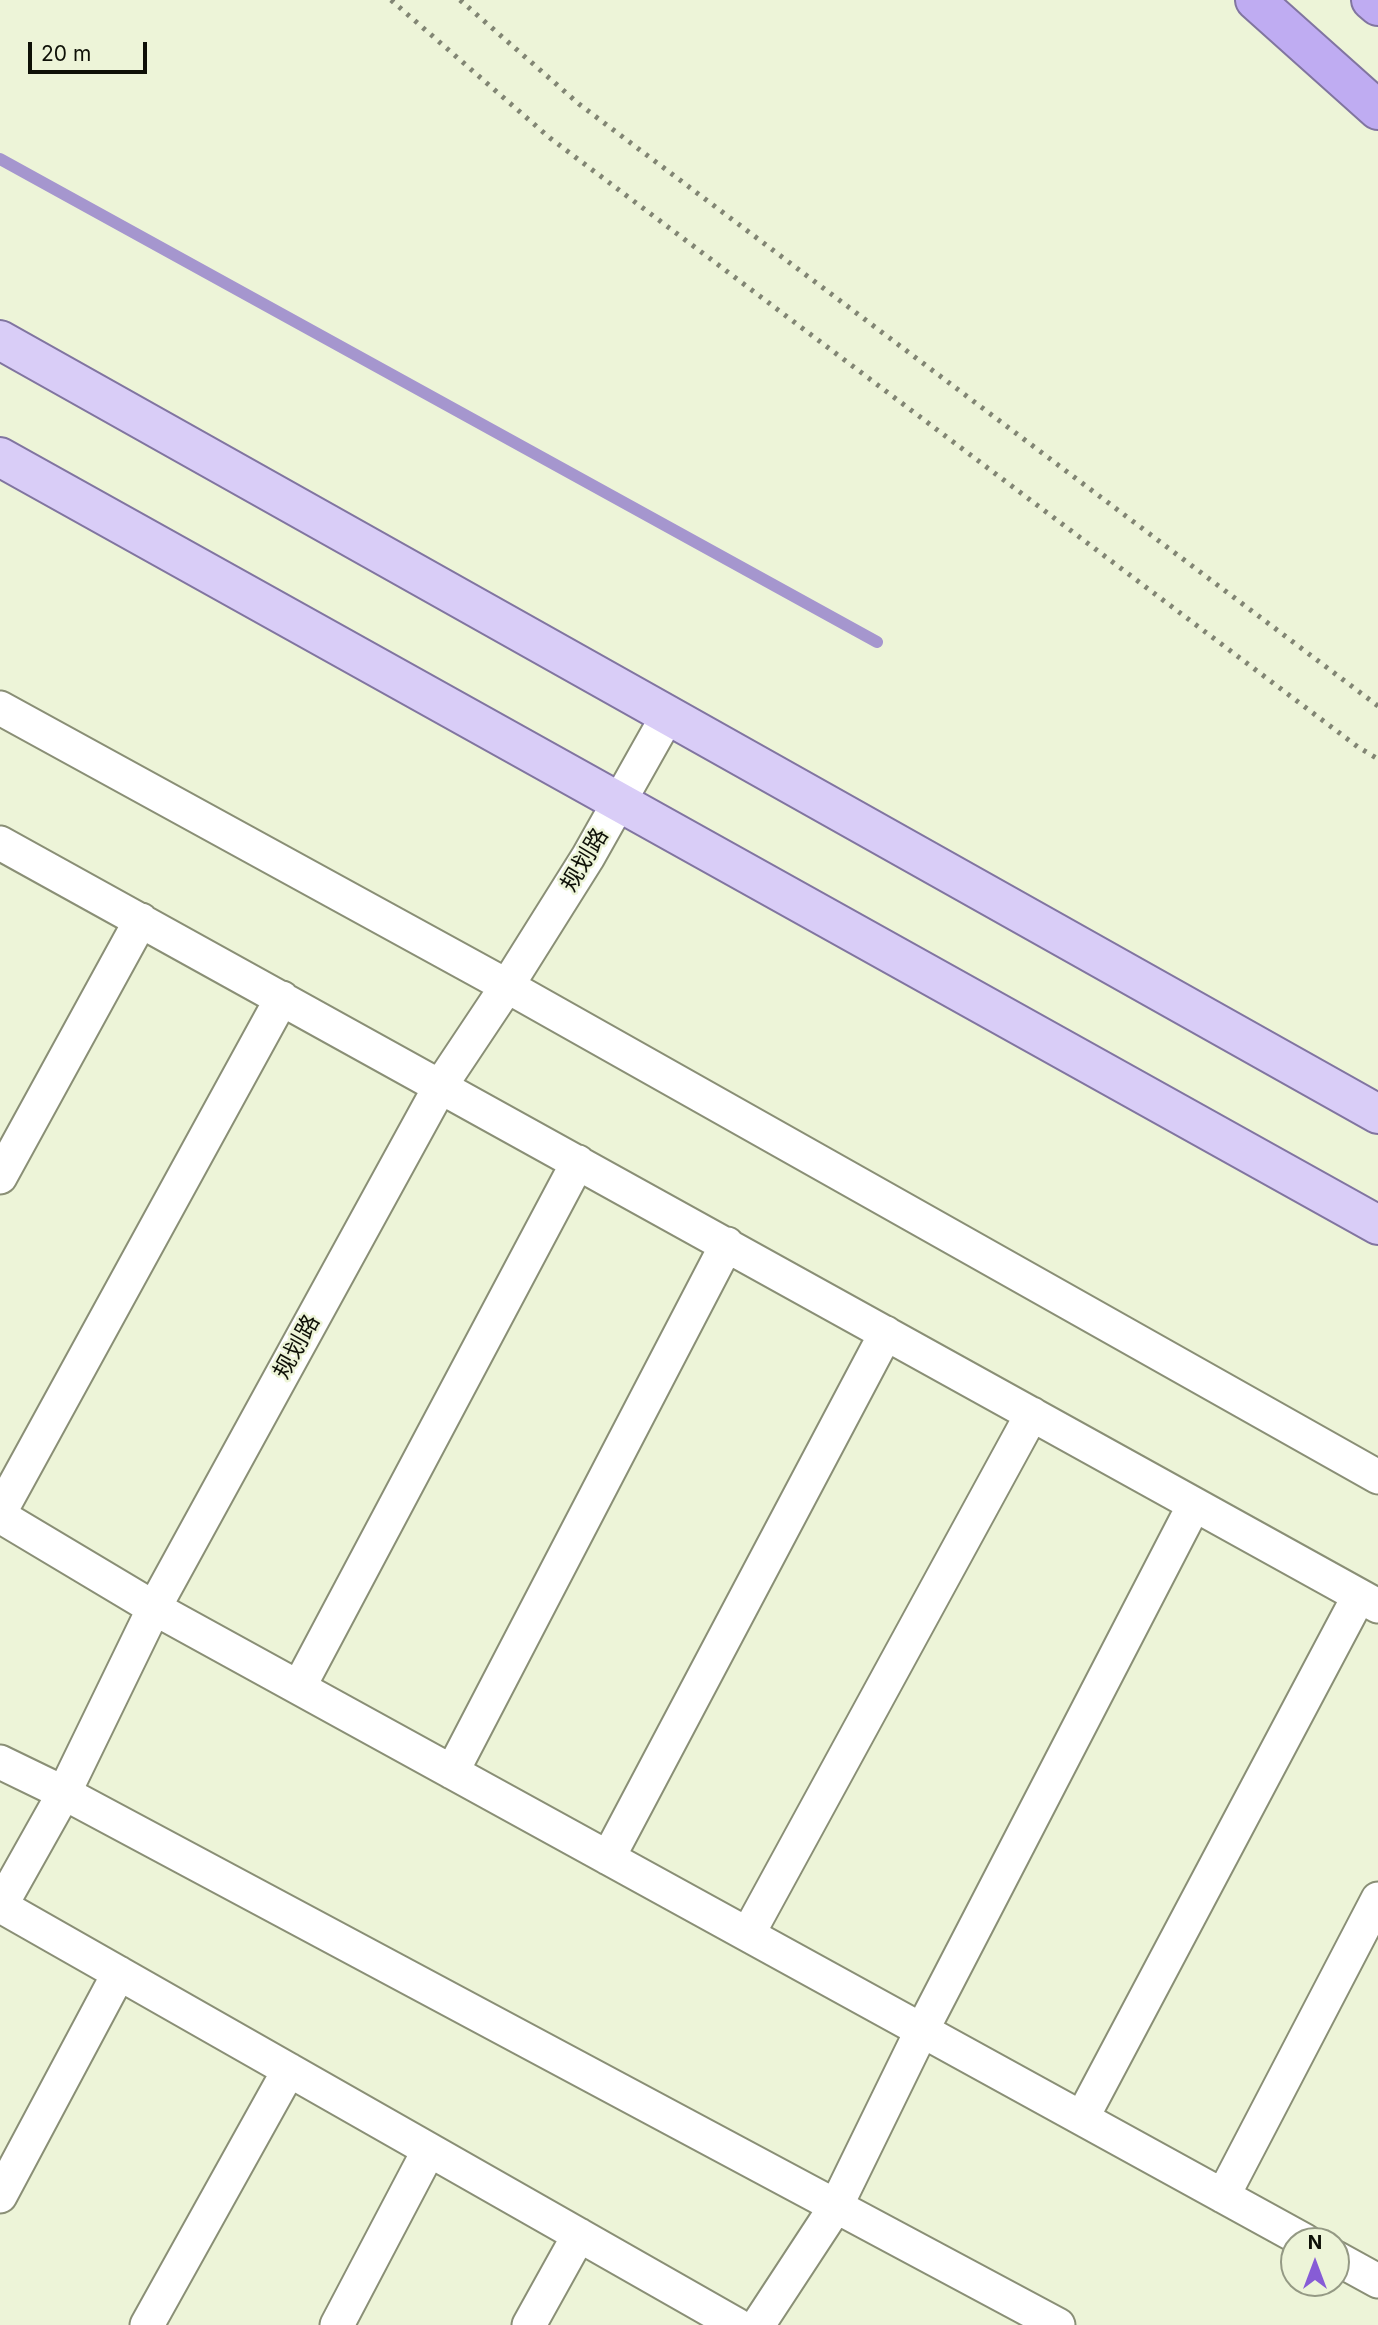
<!DOCTYPE html>
<html>
<head>
<meta charset="utf-8">
<style>
  body { margin:0 }
  #map { position:relative; width:1378px; height:2325px; overflow:hidden; background:#edf4d8; font-family:Inter,sans-serif }
  canvas { display:block }
  .north { position:absolute; left:1280px; top:2227px; width:70px; height:70px; box-sizing:border-box; background:#edf4d8; border:2px solid #949984; border-radius:50%; rotate:0deg; font-size:19px; font-weight:700; line-height:28px; text-align:center; color:#0e1007 }
  .north::after { content:''; display:block; margin:auto; width:24px; height:32px; background:#875cd6; clip-path:polygon(50% 0,100% 100%,50% 72%,0 100%) }
  .scale { position:absolute; left:28px; top:42px; width:119px; height:32px; box-sizing:border-box; border:4px solid #0e1007; border-top:0; padding-left:9px; font-size:21px; line-height:24px; white-space:nowrap; color:#0e1007; -webkit-text-stroke:5px #edf4d8; paint-order:stroke }
</style>
</head>
<body>
<div id="map">
<canvas width="1378" height="2325"></canvas>
<div class="north">N</div>
<div class="scale">20 m</div>
</div>
<script>
const ctx = document.querySelector('canvas').getContext('2d');
ctx.lineJoin = 'round';
const toPath = rows => new Path2D(rows.map(r => 'M' + r).join(''));
function stroke(path, color, width, dash) { ctx.strokeStyle = color; ctx.lineWidth = width; ctx.lineCap = dash ? 'butt' : 'round'; ctx.setLineDash(dash || []); ctx.stroke(path); }
function label(font, color, halo, rows, align = 'center') {
  ctx.font = font + ' Inter,"Noto Sans SC",sans-serif'; ctx.lineWidth = 5; ctx.setLineDash([]); ctx.textBaseline = 'middle'; ctx.strokeStyle = halo; ctx.fillStyle = color; for (const [text, x, y, turn = 0] of rows) {
    ctx.save(); ctx.translate(x, y); ctx.rotate((+turn || 0) * Math.PI / 180); ctx.textAlign = isNaN(turn) ? turn : align; if (halo) ctx.strokeText(text, 0, 0); ctx.fillText(text, 0, 0); ctx.restore();
  }
}
stroke(toPath([
  [0,159,877,642]
]), '#a596ce', 12);
const street = toPath([
  [0,708,507,986,1378,1477],
  [0,843,1378,1606],
  [0,1177,141,920],
  [0,1512,282,998],
  [0,1516,154,1608,1305,2241],
  [299,1687,578,1162],
  [0,1762,64,1793,1058,2325],
  [452,1772,727,1244],
  [608,1858,886,1333],
  [1,1906,737,2325],
  [0,1907,64,1793,154,1608,441,1085,507,986,588,857,668,715],
  [748,1934,1032,1414],
  [1082,2118,1359,1596],
  [0,2196,119,1973],
  [1223,2196,1378,1899],
  [1336,2258,1378,2281],
  [147,2325,289,2070],
  [337,2325,429,2150],
  [529,2325,579,2235],
  [758,2325,836,2206,922,2030,1194,1505]
]);
const primary = toPath([
  [0,340,1378,1114],
  [0,457,1378,1225]
]);
const highway = toPath([
  [1255,0,1378,110],
  [1371,0,1378,6]
]);
stroke(street, '#8a8f76', 37);
stroke(primary, '#8175a0', 42);
stroke(highway, '#8175a0', 42);
stroke(street, '#fff', 33);
stroke(primary, '#d9cdf7', 38);
stroke(highway, '#bfacf2', 38);
stroke(toPath([
  [391,0,550,138,1358,747,1378,759],
  [460,0,579,104,1378,706]
]), '#818573', 5, [3.5, 7]);
label('23px', '#0e1007', '#edf4d8', [
  ["规划路",585,860,-59],
  ["规划路",297,1347,-61]
]);
</script>
</body>
</html>
